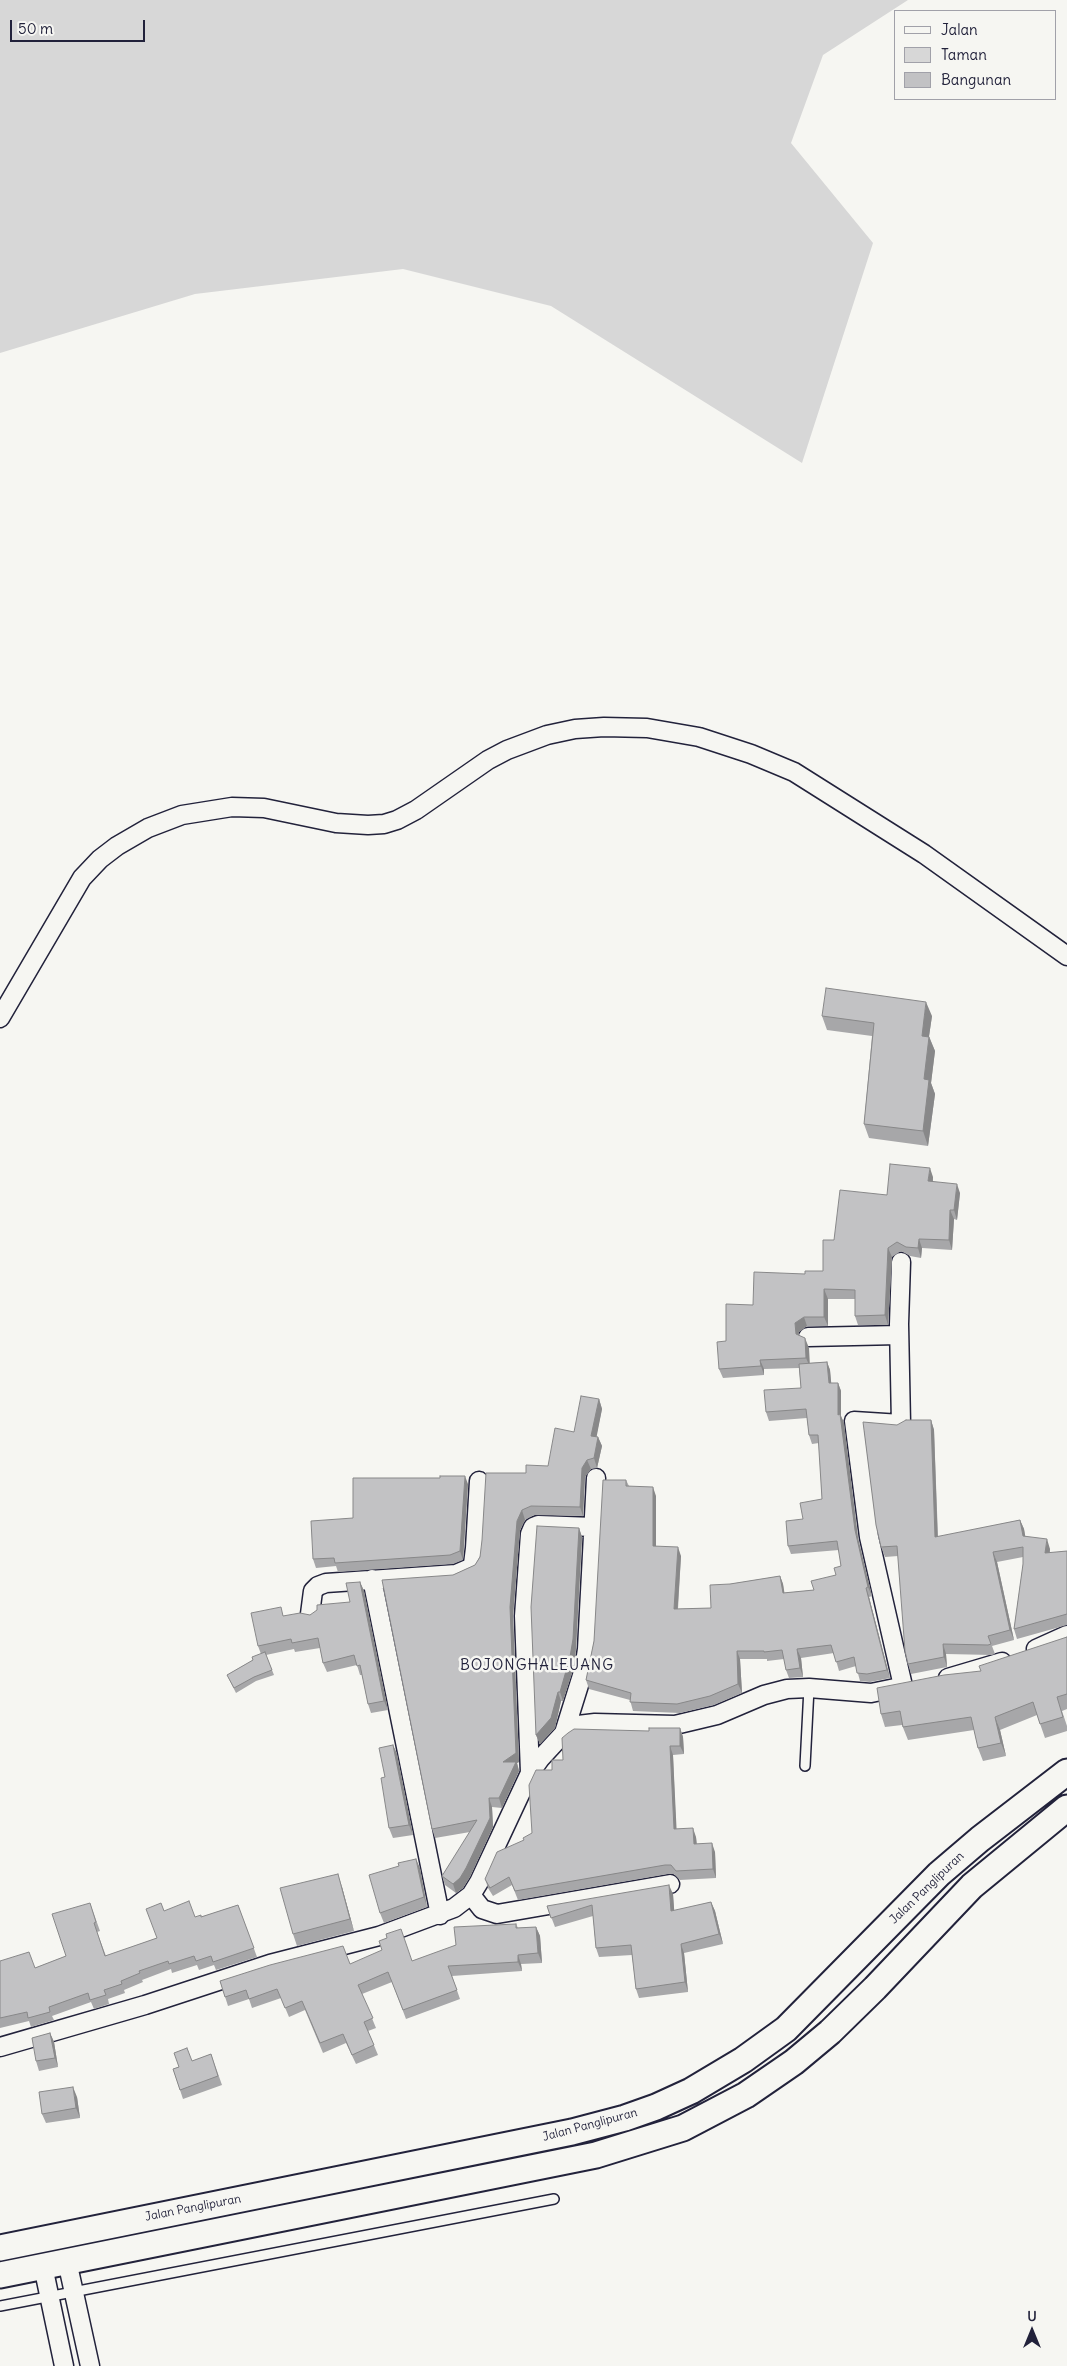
<!DOCTYPE html>
<html>
<head>
<meta charset="utf-8">
<style>
  body { margin:0 }
  #map { position:relative; width:1067px; height:2366px; overflow:hidden; background:#f6f6f2; font-family:Delius,sans-serif }
  canvas { display:block }
  .legend { position:absolute; left:894px; top:10px; width:162px; height:90px; box-sizing:border-box; background:#f6f6f2; border:1px solid #a1a1a9; margin:0; padding:6px 9px; list-style:none; font-size:15px; color:#22223b }
  .legend li { display:flex; align-items:center; gap:10px; height:25px }
  .legend b { width:25px; border:1px solid #a1a1a9 }
  .north { position:absolute; left:1007px; top:2306px; width:50px; height:50px; -webkit-text-stroke:4px #f6f6f2; paint-order:stroke; rotate:0deg; font-size:14px; font-weight:700; line-height:20px; text-align:center; color:#22223b }
  .north::after { content:''; display:block; margin:auto; width:18px; height:22px; background:#22223b; clip-path:polygon(50% 0,100% 100%,50% 72%,0 100%) }
  .scale { position:absolute; left:10px; top:20px; width:135px; height:22px; box-sizing:border-box; border:2px solid #22223b; border-top:0; padding-left:6px; font-size:15px; line-height:18px; white-space:nowrap; color:#22223b; -webkit-text-stroke:4px #f6f6f2; paint-order:stroke }
</style>
</head>
<body>
<div id="map">
<canvas width="1067" height="2366"></canvas>
<ul class="legend">
<li><b style="height:6px;background:#f6f6f2"></b>Jalan</li>
<li><b style="height:14px;background:#d7d7d7"></b>Taman</li>
<li><b style="height:14px;background:#c2c2c4"></b>Bangunan</li>
</ul>
<div class="north">U</div>
<div class="scale">50 m</div>
</div>
<script>
const ctx = document.querySelector('canvas').getContext('2d');
ctx.lineJoin = 'round';
function paint(path, color) { ctx.fillStyle = color; ctx.fill(path, 'evenodd'); }
const toPath = rows => new Path2D(rows.map(r => 'M' + r).join(''));
function stroke(path, color, width, dash) { ctx.strokeStyle = color; ctx.lineWidth = width; ctx.lineCap = dash ? 'butt' : 'round'; ctx.setLineDash(dash || []); ctx.stroke(path); }
function label(font, color, halo, rows, align = 'center') {
  ctx.font = font + ' Delius,sans-serif'; ctx.lineWidth = 5; ctx.setLineDash([]); ctx.textBaseline = 'middle'; ctx.strokeStyle = halo; ctx.fillStyle = color; for (const [text, x, y, turn = 0] of rows) {
    ctx.save(); ctx.translate(x, y); ctx.rotate((+turn || 0) * Math.PI / 180); ctx.textAlign = isNaN(turn) ? turn : align; if (halo) ctx.strokeText(text, 0, 0); ctx.fillText(text, 0, 0); ctx.restore();
  }
}
paint(toPath([
  [0,0,908,0,823,55,791,143,873,243,802,463,551,306,403,269,195,294,0,353]
]), '#d7d7d7');
const lane = toPath([
  [805,1766,809,1688],
  [0,2306,554,2199]
]);
const street = toPath([
  [0,1018,82,878,100,859,117,846,148,828,182,815,232,807,264,808,336,823,368,825,384,824,397,820,416,810,488,760,507,750,547,735,575,729,604,727,647,728,699,737,751,754,794,772,924,854,1067,956],
  [901,1262,899,1324,901,1424,854,1421,869,1537,903,1686],
  [808,1337,899,1335],
  [372,1579,440,1915],
  [310,1614,313,1591,318,1586,326,1583,456,1574,470,1568,473,1564,475,1548,479,1481],
  [1036,1649,1067,1635],
  [948,1678,1002,1662],
  [564,1733,584,1669,587,1649,596,1478],
  [530,1773,524,1616,530,1534,533,1527,538,1525,594,1527],
  [471,1895,482,1909,497,1914,670,1884],
  [0,2047,145,2005,270,1964,379,1936,454,1908,471,1895,479,1882,530,1773,540,1759,564,1733,578,1725,595,1723,675,1725,717,1715,764,1695,787,1689,809,1688,871,1693,900,1687],
  [67,2261,90,2366],
  [43,2266,64,2366]
]);
const secondary = toPath([
  [0,2248,572,2132,625,2118,656,2107,691,2091,743,2060,786,2029,939,1874,980,1839,1067,1772],
  [0,2275,596,2155,683,2128,746,2095,794,2062,830,2032,875,1988,972,1886,1067,1808]
]);
stroke(lane, '#22223b', 12);
stroke(street, '#22223b', 21);
stroke(secondary, '#22223b', 29);
stroke(lane, '#f6f6f2', 9);
stroke(street, '#f6f6f2', 18);
stroke(secondary, '#f6f6f2', 25);
paint(toPath([
  [822,1016,932,1016,929,1036,935,1051,931,1083,935,1094,928,1146,869,1138,864,1124,872,1036,827,1030],
  [933,1177,933,1182,960,1193,957,1220,954,1219,952,1250,922,1248,921,1258,910,1256,901,1251,892,1257,888,1325,858,1325,855,1316,855,1299,828,1299,828,1326,807,1326,799,1332,799,1335,809,1348,809,1363,827,1362,830,1370,831,1383,838,1383,841,1391,841,1416,844,1423,858,1538,872,1596,869,1597,890,1678,870,1682,860,1681,856,1666,839,1671,834,1653,801,1658,803,1677,789,1678,786,1670,784,1659,767,1661,767,1659,740,1659,742,1693,714,1705,680,1713,633,1711,630,1700,589,1689,586,1680,594,1641,626,1480,629,1486,656,1496,656,1546,681,1556,678,1609,711,1608,730,1584,780,1576,783,1584,784,1593,814,1590,836,1575,841,1566,839,1550,791,1554,788,1546,803,1519,822,1499,819,1443,812,1444,809,1435,807,1418,769,1421,766,1412,801,1388,799,1368,764,1369,764,1375,723,1378,719,1369,726,1341,753,1305,805,1274,823,1271,834,1240,887,1195],
  [599,1399,602,1409,596,1437,598,1437,602,1446,597,1468,591,1469,585,1477,583,1516,534,1515,525,1520,520,1530,513,1616,519,1762,517,1763,519,1771,502,1808,492,1807,493,1827,470,1877,463,1888,456,1893,445,1885,442,1876,470,1832,435,1838,432,1829,453,1575,475,1565,526,1473,548,1466],
  [931,1420,934,1430,938,1537,1020,1520,1024,1529,1025,1536,1050,1549,1050,1553,1067,1551,1067,1625,1017,1639,1014,1629,1023,1564,1023,1557,997,1562,1014,1640,992,1646,995,1654,992,1655,946,1654,947,1667,911,1674,908,1664,898,1556,885,1557,881,1547,897,1425],
  [468,1484,463,1560,453,1564,338,1572,336,1566,316,1568,313,1559,353,1518],
  [579,1528,582,1537,576,1648,574,1667,563,1701,561,1701,555,1728,540,1744,536,1735],
  [360,1582,364,1591,388,1710,371,1713,368,1704,362,1675,360,1675,357,1665,327,1672,323,1663,320,1648,295,1652,294,1649,266,1655,274,1675,256,1681,236,1693,227,1675,253,1660,261,1654,258,1646,284,1616,310,1615,350,1602],
  [1067,1637,1067,1709,1062,1711,1067,1726,1067,1731,1045,1738,1037,1715,1000,1730,1006,1756,983,1761,978,1748,974,1730,908,1740,902,1725,885,1727,881,1714,981,1671],
  [680,1728,683,1737,684,1754,673,1755,676,1829,696,1837,697,1844,715,1852,716,1878,680,1880,674,1874,668,1874,518,1900,512,1885,493,1896,488,1888,485,1879,532,1833,552,1770,563,1760,649,1731],
  [393,1745,397,1754,413,1835,393,1838,389,1828,385,1777],
  [420,1868,427,1907,384,1923,380,1913],
  [342,1887,354,1931,297,1946,293,1934],
  [673,1894,674,1911,711,1902,715,1911,723,1944,684,1953,688,1992,639,1998,636,1989,632,1955,599,1957,596,1948,593,1916,555,1927,547,1906],
  [90,1903,100,1931,97,1932,106,1956,157,1938,164,1911,195,1917,201,1917,238,1905,257,1957,216,1970,214,1965,199,1970,197,1965,172,1973,171,1969,142,1980,143,1982,124,1990,125,1993,108,1999,109,2004,94,2009,91,2002,52,2016,54,2020,31,2027,29,2021,0,2028,0,1961,35,1968,66,1956],
  [516,1924,518,1928,536,1927,540,1936,542,1963,521,1964,522,1971,452,1976,460,1999,406,2019,392,1982,362,1994,376,2028,368,2031,378,2055,356,2064,346,2043,323,2053,305,2010,289,2017,281,1998,252,2008,249,1999,228,2006,220,1981,350,1964,413,1961],
  [50,2033,54,2042,58,2067,39,2071,36,2061],
  [211,2054,222,2085,183,2099,173,2069],
  [77,2097,80,2118,46,2123,42,2114]
]), '#a7a7a9');
paint(toPath([
  [926,1002,932,1016,927,1050,922,1036],
  [929,1037,935,1051,931,1083,935,1094,928,1146,923,1131,924,1079],
  [930,1168,933,1177,932,1190,928,1181],
  [957,1184,960,1193,957,1220,954,1210],
  [950,1210,954,1219,952,1250,949,1240],
  [919,1239,922,1248,921,1258,918,1248],
  [888,1248,892,1257,888,1325,885,1315],
  [824,1289,828,1299,828,1326,824,1317],
  [804,1317,807,1326,799,1332,799,1343,796,1334,795,1323],
  [805,1338,809,1348,810,1367,806,1358],
  [760,1360,764,1369,764,1375,761,1366],
  [827,1362,830,1370,832,1391,829,1383],
  [838,1383,841,1391,841,1416,844,1423,858,1538,872,1596,868,1587,855,1530,838,1415],
  [599,1399,602,1409,595,1445,591,1436],
  [931,1420,934,1430,938,1547,935,1537],
  [598,1437,602,1446,597,1468,594,1458],
  [587,1460,591,1469,585,1477,583,1516,580,1507,582,1468],
  [465,1476,468,1484,463,1560,460,1551],
  [653,1487,656,1496,656,1555,653,1546],
  [522,1510,525,1520,520,1530,513,1616,519,1762,517,1763,519,1771,502,1808,499,1798,503,1762,510,1607,517,1521],
  [1020,1520,1024,1529,1027,1546,1023,1536],
  [579,1528,582,1537,576,1648,574,1667,563,1701,560,1692],
  [1047,1539,1050,1549,1048,1563,1045,1553],
  [678,1547,681,1556,677,1618,674,1609],
  [993,1552,997,1562,1014,1640,1010,1630],
  [780,1576,783,1584,786,1602,783,1593],
  [360,1582,364,1591,388,1710,384,1701],
  [866,1588,869,1597,890,1678,887,1670],
  [943,1644,946,1654,947,1667,944,1657],
  [797,1649,801,1658,803,1677,800,1668],
  [737,1651,740,1659,742,1693,738,1684],
  [558,1692,561,1701,555,1728,540,1744,536,1735],
  [995,1717,1000,1730,1006,1756,1001,1743],
  [680,1728,683,1737,684,1754,680,1746],
  [393,1745,397,1754,413,1835,409,1825],
  [670,1746,673,1755,677,1838,674,1829],
  [489,1798,492,1807,493,1827,470,1877,463,1888,456,1893,453,1884],
  [693,1828,696,1837,697,1853,694,1844],
  [712,1843,715,1852,716,1878,713,1869],
  [416,1859,420,1868,427,1907,424,1897],
  [338,1874,342,1887,354,1931,350,1919],
  [669,1885,673,1894,675,1921,671,1911],
  [711,1902,715,1911,723,1944,719,1934],
  [536,1927,540,1936,542,1963,538,1953],
  [681,1944,684,1953,688,1992,685,1982],
  [518,1955,521,1964,522,1971,518,1962],
  [50,2033,54,2042,58,2067,55,2058],
  [73,2087,77,2097,80,2118,76,2108]
]), '#888889');
const building = toPath([
  [826,988,926,1002,922,1036,929,1037,924,1079,929,1080,923,1131,864,1124,874,1023,822,1016,826,988],
  [890,1164,930,1168,928,1181,957,1184,954,1210,950,1210,949,1240,919,1239,918,1248,906,1247,897,1242,888,1248,885,1315,855,1316,855,1290,824,1289,824,1317,804,1317,795,1323,796,1334,805,1338,806,1358,760,1360,761,1366,719,1369,717,1342,726,1341,726,1304,753,1305,754,1272,805,1274,805,1271,823,1271,823,1240,834,1240,840,1190,887,1195,890,1164],
  [827,1362,829,1383,838,1383,838,1415,840,1414,855,1530,868,1587,866,1588,887,1670,867,1674,857,1673,854,1657,836,1662,831,1645,797,1649,800,1668,786,1670,782,1650,764,1652,764,1651,737,1651,738,1684,710,1696,677,1704,630,1702,631,1693,586,1680,594,1641,603,1480,626,1480,626,1486,653,1487,653,1546,678,1547,674,1609,711,1608,710,1585,730,1584,780,1576,783,1593,814,1590,811,1581,836,1575,834,1568,841,1566,837,1541,788,1546,786,1521,803,1519,800,1503,822,1499,818,1435,809,1435,806,1409,766,1412,764,1390,801,1388,799,1364,827,1362],
  [581,1396,599,1399,591,1436,598,1437,594,1458,587,1460,582,1468,580,1507,531,1506,522,1510,517,1521,510,1607,516,1753,503,1762,516,1762,499,1798,489,1798,490,1818,466,1868,460,1878,453,1884,442,1876,477,1820,432,1829,382,1580,453,1575,475,1565,480,1557,482,1540,486,1473,526,1473,526,1465,548,1466,555,1428,574,1432,581,1396],
  [906,1420,931,1420,935,1537,1020,1520,1023,1536,1047,1539,1045,1553,1067,1551,1067,1614,1014,1629,1023,1564,1023,1547,993,1552,1010,1630,988,1636,991,1644,988,1645,943,1644,944,1657,908,1664,905,1651,897,1546,881,1547,876,1525,863,1422,897,1425,906,1420],
  [440,1476,465,1476,460,1551,450,1555,335,1563,334,1558,313,1559,311,1521,353,1518,353,1478,440,1478,440,1476],
  [537,1526,579,1528,573,1639,570,1657,560,1692,558,1692,551,1718,536,1735,531,1607,537,1526],
  [360,1582,384,1701,368,1704,360,1665,357,1666,354,1655,323,1663,318,1638,292,1643,291,1639,258,1646,251,1613,281,1607,283,1616,300,1613,310,1615,317,1610,317,1605,350,1602,346,1583,360,1582],
  [1067,1637,1067,1694,1057,1697,1063,1717,1040,1724,1033,1702,995,1717,1001,1743,978,1748,971,1717,903,1727,900,1711,881,1714,877,1688,944,1675,981,1671,979,1666,1067,1637],
  [265,1652,272,1670,254,1677,234,1688,227,1675,253,1660,252,1657,265,1652],
  [649,1728,680,1728,680,1746,670,1746,674,1829,693,1828,694,1844,712,1843,713,1869,676,1871,671,1865,665,1865,515,1891,509,1877,490,1888,485,1879,497,1852,524,1840,523,1838,532,1833,529,1785,536,1770,552,1770,552,1760,563,1760,562,1738,568,1733,574,1729,649,1731,649,1728],
  [393,1745,409,1825,389,1828,381,1778,385,1777,379,1748,393,1745],
  [416,1859,424,1897,380,1913,369,1875,399,1866,398,1863,416,1859],
  [338,1874,350,1919,293,1934,280,1888,338,1874],
  [669,1885,671,1911,711,1902,719,1934,681,1944,685,1982,636,1989,631,1945,596,1948,592,1905,551,1918,547,1906,669,1885],
  [189,1901,195,1917,201,1915,201,1917,238,1905,254,1948,213,1962,211,1956,196,1961,194,1956,169,1964,168,1961,139,1971,140,1973,121,1981,122,1984,104,1990,106,1995,90,2000,88,1993,49,2007,50,2012,28,2018,27,2012,0,2018,0,1961,29,1952,35,1968,66,1956,52,1914,90,1903,96,1922,94,1923,105,1956,157,1938,146,1909,161,1903,164,1911,189,1901],
  [516,1924,516,1928,536,1927,538,1953,518,1955,518,1962,448,1966,457,1990,403,2010,388,1972,358,1985,373,2018,364,2022,374,2045,352,2055,343,2034,320,2043,302,2001,285,2008,277,1989,249,1999,246,1990,225,1997,220,1981,270,1965,343,1946,350,1964,382,1950,379,1941,387,1938,386,1934,401,1929,412,1961,456,1945,454,1927,516,1924],
  [50,2033,55,2058,36,2061,32,2038,50,2033],
  [187,2048,192,2061,211,2054,218,2076,180,2090,173,2069,179,2067,174,2053,187,2048],
  [73,2087,76,2108,42,2114,39,2092,73,2087]
]);
paint(building, '#c2c2c4');
stroke(building, '#888889', 1);
label('12px', '#22223b', '#f6f6f2', [
  ["Jalan Panglipuran",927,1888,-44],
  ["Jalan Panglipuran",590,2125,-15],
  ["Jalan Panglipuran",193,2208,-11]
]);
ctx.letterSpacing = '1px';
label('15px', '#22223b', '#f6f6f2', [
  ["BOJONGHALEUANG",537,1666]
]);
ctx.letterSpacing = '0px';
</script>
</body>
</html>
